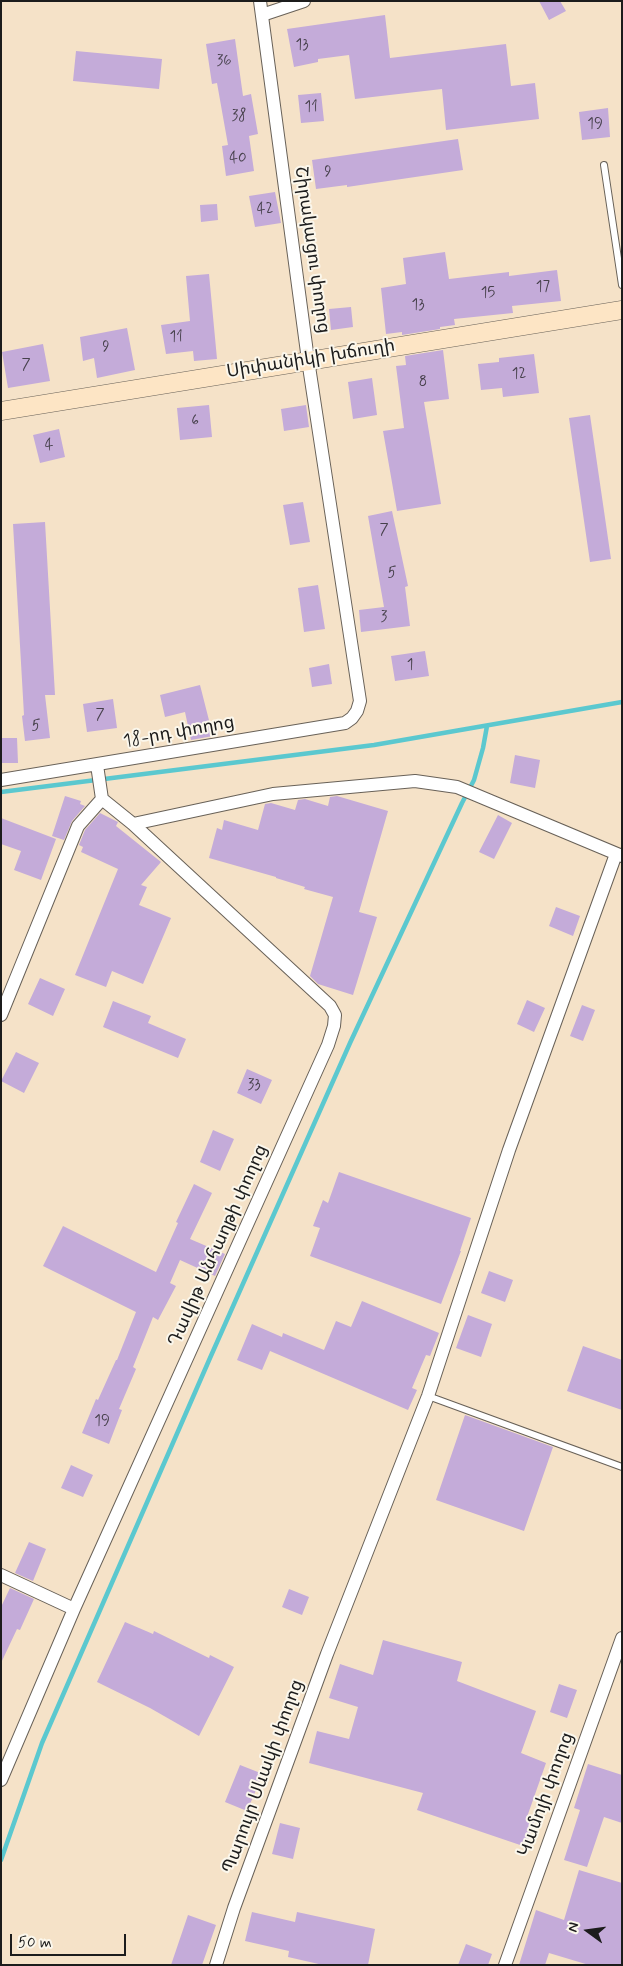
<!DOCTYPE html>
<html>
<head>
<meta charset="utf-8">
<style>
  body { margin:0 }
  #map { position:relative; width:623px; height:1966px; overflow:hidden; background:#f5e2c8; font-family:Mynerve,sans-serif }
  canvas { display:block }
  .frame { position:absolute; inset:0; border:2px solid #1c1c1c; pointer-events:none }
  .north { position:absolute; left:563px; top:1906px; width:50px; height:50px; -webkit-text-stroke:4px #fbf7ec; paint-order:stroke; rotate:284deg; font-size:14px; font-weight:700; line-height:20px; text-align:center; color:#1c1c1c }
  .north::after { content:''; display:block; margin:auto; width:18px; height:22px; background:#1c1c1c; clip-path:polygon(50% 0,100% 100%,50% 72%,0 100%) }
  .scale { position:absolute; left:10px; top:1934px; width:116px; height:22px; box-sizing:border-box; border:2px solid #1c1c1c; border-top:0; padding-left:6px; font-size:15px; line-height:18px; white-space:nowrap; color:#1c1c1c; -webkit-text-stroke:4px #fbf7ec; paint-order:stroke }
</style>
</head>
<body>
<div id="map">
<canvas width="623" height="1966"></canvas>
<div class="frame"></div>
<div class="north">N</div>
<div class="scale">50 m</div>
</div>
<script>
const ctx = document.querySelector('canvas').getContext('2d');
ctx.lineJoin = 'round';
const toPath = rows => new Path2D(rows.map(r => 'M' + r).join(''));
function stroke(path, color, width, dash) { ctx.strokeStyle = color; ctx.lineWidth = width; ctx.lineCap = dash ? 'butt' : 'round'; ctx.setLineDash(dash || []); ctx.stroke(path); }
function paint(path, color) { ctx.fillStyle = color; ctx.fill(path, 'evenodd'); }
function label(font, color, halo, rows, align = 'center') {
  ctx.font = font + ' Mynerve,"Noto Sans Armenian",sans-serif'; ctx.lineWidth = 4; ctx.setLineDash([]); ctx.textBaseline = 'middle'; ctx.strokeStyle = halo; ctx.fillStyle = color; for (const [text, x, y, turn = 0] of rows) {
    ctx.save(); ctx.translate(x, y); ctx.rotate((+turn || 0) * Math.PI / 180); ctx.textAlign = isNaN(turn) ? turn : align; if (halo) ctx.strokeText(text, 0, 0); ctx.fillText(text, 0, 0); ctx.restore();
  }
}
stroke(toPath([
  [1,792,374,745,622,702],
  [1,1860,42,1743,210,1358,350,1043,462,803,474,780,483,748,487,726]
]), '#5bc8cf', 4.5);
paint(toPath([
  [539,1,560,1,566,11,549,20],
  [385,15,390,58,506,44,511,86,535,83,539,119,446,130,442,89,355,99,349,55,318,59,318,62,294,67,287,29],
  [235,39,243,96,251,94,258,134,249,136,254,171,226,176,222,146,228,145,217,83,212,84,206,44],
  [76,51,162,59,159,89,73,81],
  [321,93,324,121,301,123,298,95],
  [608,108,610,137,582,140,579,112],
  [458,139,463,170,347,187,347,185,316,189,312,160],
  [275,192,281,223,255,227,249,196],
  [217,204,218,220,201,222,200,205],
  [445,252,449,279,509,272,509,276,557,270,561,301,512,306,513,313,454,319,455,325,440,327,440,329,402,335,402,332,386,334,381,288,406,284,403,258],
  [209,274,217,359,194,361,193,351,166,354,161,325,190,321,186,276],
  [351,307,353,327,331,330,329,309],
  [127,328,135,370,97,378,94,358,83,361,80,337],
  [43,344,50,381,8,388,2,352],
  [443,350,449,399,424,402,441,504,397,511,383,431,404,428,396,366,406,365,405,356],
  [534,354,539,393,503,397,502,388,481,390,478,364,499,362,499,358],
  [372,378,377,415,353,419,348,382],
  [209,405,212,437,180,440,177,408],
  [306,405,309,427,284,431,281,409],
  [590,415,611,559,590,562,569,418],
  [59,429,65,457,40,463,33,435],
  [303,502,310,542,290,545,283,505],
  [392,511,408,586,405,587,410,626,361,632,359,610,384,607,368,516],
  [45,522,55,695,45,695,50,738,25,741,22,716,24,715,13,524],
  [318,585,325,629,304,632,298,588],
  [425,651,429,676,395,681,391,656],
  [329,664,332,684,312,687,309,668],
  [200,685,213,736,191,740,185,712,165,717,160,695],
  [113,699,117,728,87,732,83,704],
  [1,738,17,738,18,763,1,763],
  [515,755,540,760,535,788,510,783],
  [65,796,81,801,80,804,85,806,72,821,64,840,52,836],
  [337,796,388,811,359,912,377,917,353,995,318,984,310,976,333,897,304,889,305,887,276,878,276,877,209,858,217,828,222,830,224,820,258,830,265,804,271,803,295,810,298,800,305,799,328,806,330,797],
  [100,813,118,822,116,826,161,862,141,885,147,887,139,905,171,918,143,984,112,971,106,987,75,975,118,869,81,852,83,847,79,845,85,830],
  [498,815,512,823,494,859,479,852],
  [1,818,56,839,41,880,14,870,21,851,1,844],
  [556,907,580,916,573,936,549,926],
  [40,978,65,989,53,1016,28,1004],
  [527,1000,545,1008,534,1032,517,1024],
  [113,1001,151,1016,148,1023,186,1039,178,1058,103,1027],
  [582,1005,595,1010,583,1041,570,1036],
  [16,1052,39,1063,24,1093,1,1081],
  [247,1069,272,1080,261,1104,237,1093],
  [213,1130,234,1139,220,1171,200,1162],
  [339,1172,471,1218,460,1251,461,1251,441,1304,310,1256,320,1228,313,1226,323,1200,328,1203],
  [194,1184,212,1193,190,1239,225,1254,215,1276,180,1260,170,1283,176,1286,158,1320,153,1317,133,1367,136,1369,119,1409,122,1410,109,1444,82,1433,96,1399,98,1400,116,1360,117,1360,136,1312,43,1266,63,1226,156,1272,178,1223,176,1222],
  [489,1271,513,1280,505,1302,481,1293],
  [362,1301,439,1333,430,1356,426,1355,412,1388,417,1390,408,1410,270,1351,262,1370,237,1360,252,1324,282,1337,283,1333,324,1350,336,1321,351,1327],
  [468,1315,492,1324,481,1357,456,1348],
  [583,1346,622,1360,622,1410,567,1391],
  [465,1415,553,1447,524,1531,436,1500],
  [71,1465,93,1475,83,1497,61,1488],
  [29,1542,46,1549,33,1581,15,1573],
  [10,1588,34,1599,20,1630,17,1629,1,1663,1,1607],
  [289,1589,309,1597,302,1615,282,1607],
  [125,1622,153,1634,154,1631,209,1658,210,1655,234,1667,199,1736,150,1708,97,1682],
  [383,1640,462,1662,457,1681,536,1711,521,1753,546,1763,527,1817,535,1820,526,1847,417,1810,423,1793,309,1763,317,1731,349,1739,358,1707,329,1698,340,1664,373,1675],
  [559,1684,577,1690,567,1718,550,1712],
  [588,1764,622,1775,622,1823,604,1817,587,1867,564,1860,580,1810,574,1808],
  [240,1765,263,1774,247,1811,225,1802],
  [280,1823,300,1828,293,1859,272,1854],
  [579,1870,622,1883,622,1965,589,1965,549,1953,545,1965,519,1965,536,1910,564,1920],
  [252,1912,295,1922,297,1912,375,1929,368,1965,323,1965,288,1957,289,1951,245,1941],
  [188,1915,216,1925,202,1965,171,1965],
  [466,1944,492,1954,488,1965,458,1965]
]), '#c4abd9');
const service = toPath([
  [604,165,622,285],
  [428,1396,622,1467]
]);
const minor = toPath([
  [262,15,304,1],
  [97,765,102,799],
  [1,780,345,723,352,718,357,711,360,701,308,360,260,1],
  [133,824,273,794,415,781,457,787,622,856],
  [1,1015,78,826,102,799],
  [1,1575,74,1609],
  [1,1780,74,1609,328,1045,334,1026,335,1015,330,1006,133,824,102,799],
  [216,1965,234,1908,327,1654,428,1396,509,1150,616,854],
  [505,1965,622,1638]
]);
const secondary = toPath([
  [1,411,622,310]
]);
stroke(service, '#686158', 8);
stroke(minor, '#686158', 14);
stroke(secondary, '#686158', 19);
stroke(service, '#fff', 6);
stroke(minor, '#fff', 12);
stroke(secondary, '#fde5c5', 18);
label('15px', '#46404b', null, [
  ["13",302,46],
  ["36",224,62],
  ["11",311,108],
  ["38",239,117],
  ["19",595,125],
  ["40",238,159],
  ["9",328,173],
  ["42",265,210],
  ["17",543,288],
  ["15",488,294],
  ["13",418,306],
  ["11",176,338],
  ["9",106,348],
  ["7",26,366],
  ["12",519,375],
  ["8",423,383],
  ["6",195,422],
  ["4",49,446],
  ["7",384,531],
  ["5",392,574],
  ["3",384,618],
  ["1",410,666],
  ["7",100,716],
  ["5",36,727],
  ["33",254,1086],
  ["19",102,1422]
]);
label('18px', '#1c1c1c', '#fbf7ec', [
  ["Շիրակացու փողոց",311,250,82],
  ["Սիփանիկի խճուղի",311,360,-9],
  ["18-րդ փողոց",179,733,-10],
  ["Դավիթ Անհաղթի փողոց",219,1246,-66],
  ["Պարույր Սևակի փողոց",264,1777,-70],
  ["Կամոյի փողոց",547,1795,-70]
]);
</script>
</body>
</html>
